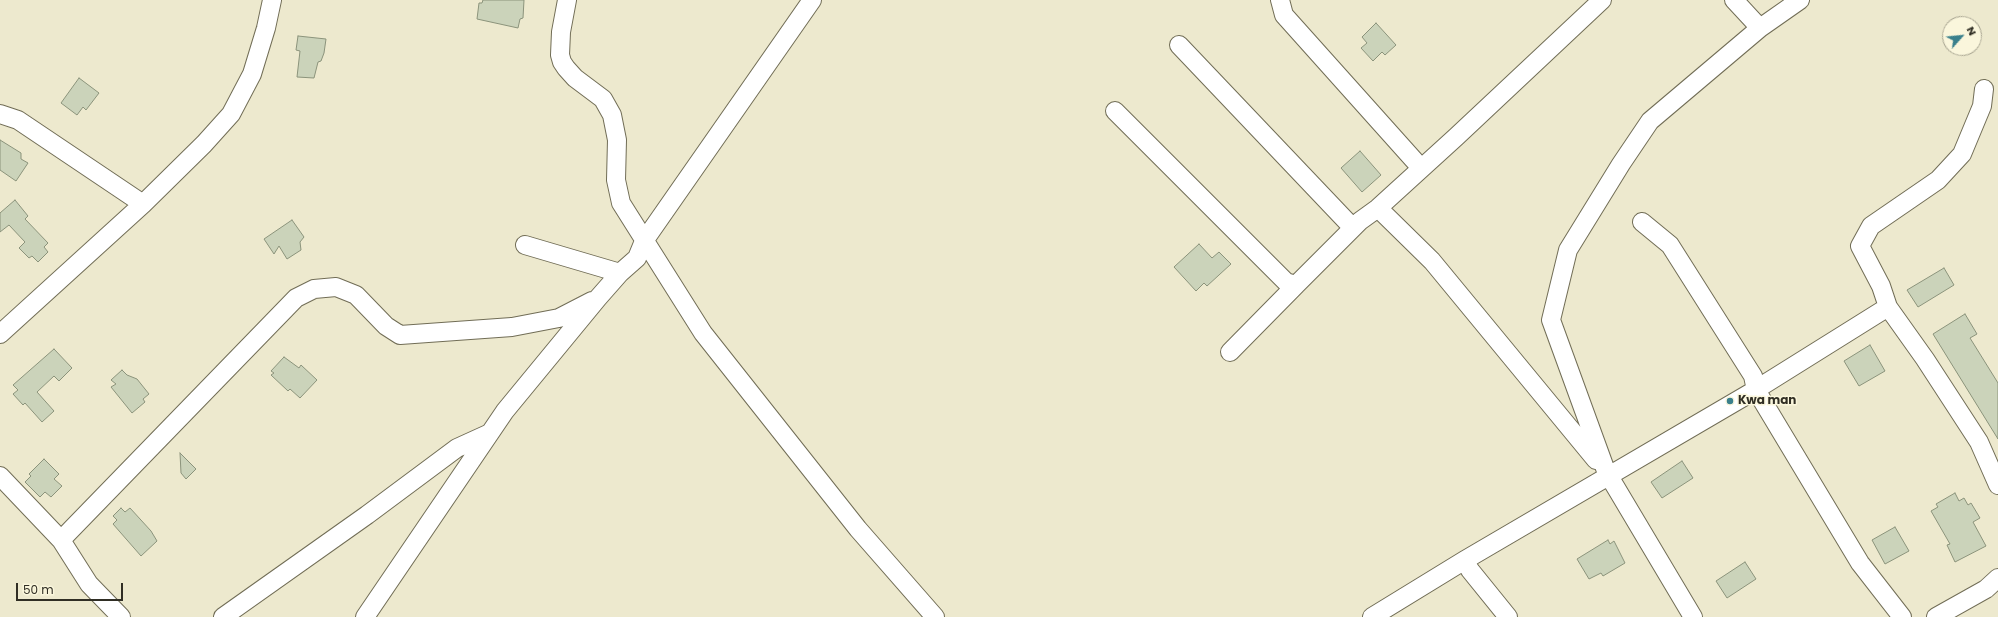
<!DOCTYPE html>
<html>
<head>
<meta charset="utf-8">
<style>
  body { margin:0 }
  #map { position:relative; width:1998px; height:617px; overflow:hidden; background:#ede9ce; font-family:Poppins,sans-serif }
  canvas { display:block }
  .north { position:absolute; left:1942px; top:16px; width:40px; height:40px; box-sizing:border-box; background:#faf6dc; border:1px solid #a9a692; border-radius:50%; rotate:63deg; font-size:11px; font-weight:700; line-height:16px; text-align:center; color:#302e24 }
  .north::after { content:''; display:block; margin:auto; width:14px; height:18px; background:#3a808c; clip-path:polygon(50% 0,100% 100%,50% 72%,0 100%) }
  .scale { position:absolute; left:16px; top:583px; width:107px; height:18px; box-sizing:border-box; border:2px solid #302e24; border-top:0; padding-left:5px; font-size:12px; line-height:14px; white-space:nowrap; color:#302e24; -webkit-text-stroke:3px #faf6dc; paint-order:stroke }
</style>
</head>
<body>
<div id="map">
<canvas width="1998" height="617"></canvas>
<div class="north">N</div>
<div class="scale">50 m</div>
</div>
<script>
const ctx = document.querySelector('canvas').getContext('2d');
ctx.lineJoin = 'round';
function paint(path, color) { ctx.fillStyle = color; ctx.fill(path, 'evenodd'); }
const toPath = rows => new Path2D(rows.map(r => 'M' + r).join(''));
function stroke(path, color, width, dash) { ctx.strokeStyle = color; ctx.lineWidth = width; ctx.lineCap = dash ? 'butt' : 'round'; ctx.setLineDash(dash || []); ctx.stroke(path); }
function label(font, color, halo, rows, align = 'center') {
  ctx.font = font + ' Poppins,sans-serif'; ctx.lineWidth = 3; ctx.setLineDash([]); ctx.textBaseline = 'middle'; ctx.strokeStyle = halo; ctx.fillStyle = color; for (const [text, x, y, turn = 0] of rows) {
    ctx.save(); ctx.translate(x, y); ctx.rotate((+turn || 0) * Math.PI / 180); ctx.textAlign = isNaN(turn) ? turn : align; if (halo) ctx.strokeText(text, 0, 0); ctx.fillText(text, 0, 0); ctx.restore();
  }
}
const building = toPath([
  [483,0,524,0,523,18,520,19,518,28,477,19,479,3,482,3,483,0],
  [1376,23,1396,45,1385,55,1382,52,1373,61,1361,48,1367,43,1362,37,1376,23],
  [298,36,326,39,324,53,321,61,318,62,314,78,297,77,300,51,296,50,298,36],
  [79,78,99,93,86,110,83,107,77,115,61,103,79,78],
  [0,140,21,153,21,159,28,163,16,181,0,170,0,140],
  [1360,151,1381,175,1362,192,1341,168,1360,151],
  [15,200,28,216,25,219,48,243,44,247,48,252,38,262,32,256,29,258,19,248,25,242,9,225,0,232,0,213,15,200],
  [292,220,304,237,300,242,301,250,287,259,279,246,274,254,264,239,292,220],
  [1199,244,1212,258,1219,252,1231,264,1207,286,1204,283,1196,291,1174,267,1199,244],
  [1944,268,1954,285,1918,307,1907,290,1944,268],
  [1965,314,1977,334,1970,338,1998,383,1998,439,1933,334,1965,314],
  [1870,345,1885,371,1859,386,1844,361,1870,345],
  [54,349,72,368,59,381,54,376,37,392,54,411,42,422,25,403,23,405,13,394,18,390,13,385,54,349],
  [284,357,299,368,301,365,317,380,300,398,290,389,288,391,271,375,274,373,271,371,284,357],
  [122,370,127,375,137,379,149,394,143,399,145,402,132,413,111,387,116,384,111,380,122,370],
  [180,453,196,469,186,479,181,473,180,453],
  [44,459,59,474,54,479,62,486,51,497,45,492,40,497,25,482,31,476,29,474,44,459],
  [1682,461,1693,478,1662,498,1651,482,1682,461],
  [1955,493,1959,501,1964,498,1968,505,1971,503,1980,518,1973,522,1986,546,1955,562,1947,545,1950,544,1931,511,1938,507,1936,504,1955,493],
  [121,508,125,512,130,508,151,531,157,541,141,556,113,524,117,520,113,516,121,508],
  [1895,527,1909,551,1885,564,1872,540,1895,527],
  [1608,540,1610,544,1614,541,1625,563,1603,576,1601,573,1589,579,1577,559,1608,540],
  [1745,562,1756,579,1727,598,1716,581,1745,562]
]);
paint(building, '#cbd3ba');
stroke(building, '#8b937b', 1);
const minor = toPath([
  [567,0,561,32,560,55,562,62,566,68,575,78,603,99,612,115,617,140,616,180,621,203,703,333,858,529,935,617],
  [1280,0,1284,15,1421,168],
  [1734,0,1760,28],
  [1179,45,1353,228],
  [1984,89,1982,106,1962,154,1938,180,1871,226,1860,246,1881,286,1888,307,1925,359,1979,442,1998,485],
  [1115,111,1286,282,1296,285,1360,221,1378,208,1456,137,1602,0],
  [0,114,18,120,143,204],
  [1378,208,1432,261,1596,460],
  [1642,222,1670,245,1753,376,1756,390,1860,563,1902,617],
  [525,245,620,273],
  [0,334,143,204,204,144,231,114,252,74,266,28,272,0],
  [1230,352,1296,285],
  [0,476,61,540,89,584,121,617],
  [61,540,296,298,314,289,336,287,356,295,386,326,400,335,512,327,559,318,592,301],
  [1465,560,1470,570,1508,617],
  [223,617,367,515,457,448,490,433],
  [365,617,505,411,598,298,620,273,637,258,644,241,812,0],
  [1372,617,1465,560,1752,392,1888,307],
  [1693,617,1606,471,1551,320,1568,250,1621,164,1650,121,1760,28,1800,0],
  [1936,617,1986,589,1998,578]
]);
stroke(minor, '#716d56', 20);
stroke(minor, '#fff', 18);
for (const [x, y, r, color] of [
  [1730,401,4,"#3a808c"]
]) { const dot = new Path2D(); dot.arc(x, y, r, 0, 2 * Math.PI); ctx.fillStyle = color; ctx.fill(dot); stroke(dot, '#faf6dc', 1.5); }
label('bold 12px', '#302e24', '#faf6dc', [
  ["Kwa man",1738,401]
], 'left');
</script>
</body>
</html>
